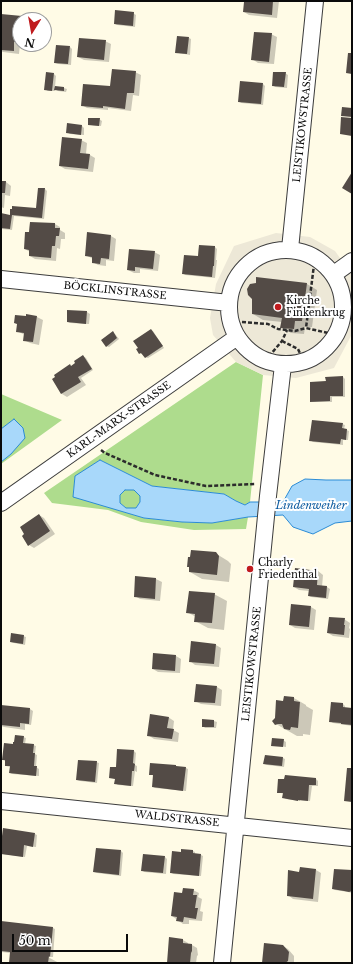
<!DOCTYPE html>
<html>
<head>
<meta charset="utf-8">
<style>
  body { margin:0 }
  #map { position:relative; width:353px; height:964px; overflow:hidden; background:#fffbe6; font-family:"Libre Baskerville",serif }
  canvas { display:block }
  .frame { position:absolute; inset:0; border:2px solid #0a0a0a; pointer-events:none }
  .north { position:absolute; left:12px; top:12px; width:40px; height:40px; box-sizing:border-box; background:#fff; border:1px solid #9d9d9d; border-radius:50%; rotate:191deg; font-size:11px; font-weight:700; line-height:16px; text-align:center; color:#0a0a0a }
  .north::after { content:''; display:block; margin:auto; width:14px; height:18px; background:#c01b1e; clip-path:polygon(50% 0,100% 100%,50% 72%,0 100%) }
  .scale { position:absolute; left:12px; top:934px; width:116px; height:18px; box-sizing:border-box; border:2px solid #0a0a0a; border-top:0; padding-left:5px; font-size:12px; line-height:14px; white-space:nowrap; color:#0a0a0a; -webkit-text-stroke:3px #fff; paint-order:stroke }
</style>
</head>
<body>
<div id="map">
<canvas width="353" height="964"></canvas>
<div class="frame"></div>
<div class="north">N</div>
<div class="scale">50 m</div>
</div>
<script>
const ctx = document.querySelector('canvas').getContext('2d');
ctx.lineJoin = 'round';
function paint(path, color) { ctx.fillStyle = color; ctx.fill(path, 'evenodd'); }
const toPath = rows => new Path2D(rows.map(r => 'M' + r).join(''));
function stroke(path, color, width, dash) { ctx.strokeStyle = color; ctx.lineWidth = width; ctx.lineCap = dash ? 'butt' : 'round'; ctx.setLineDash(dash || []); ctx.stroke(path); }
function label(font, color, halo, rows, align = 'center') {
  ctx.font = font + ' "Libre Baskerville",serif'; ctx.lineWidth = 4; ctx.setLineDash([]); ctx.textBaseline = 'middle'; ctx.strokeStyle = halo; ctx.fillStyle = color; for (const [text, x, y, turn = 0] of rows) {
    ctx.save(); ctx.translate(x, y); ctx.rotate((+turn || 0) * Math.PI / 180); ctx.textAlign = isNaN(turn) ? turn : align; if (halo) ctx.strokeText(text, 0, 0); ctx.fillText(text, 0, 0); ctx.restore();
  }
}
paint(toPath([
  [236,362,263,375,250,502,245,505,236,501,224,494,152,486,100,460,75,477,73,496,144,518,182,522,212,523,248,517,246,529,194,530,141,522,108,510,52,503,44,493],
  [1,394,62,420,1,464,1,462,11,454,15,419,1,429],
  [125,490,134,490,140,495,140,502,136,508,126,508,120,503,120,495]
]), '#aedc8d');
paint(toPath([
  [276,233,310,237,335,251,352,275,352,334,334,368,296,378,263,375,236,362,213,335,210,318,216,284,234,246]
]), '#ede8d7');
const water = toPath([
  [14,419,23,428,25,438,11,454,1,462,1,429,14,419],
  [100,460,152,486,224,494,236,501,245,505,250,502,283,502,292,486,305,479,326,480,352,480,352,521,335,523,313,534,293,527,283,515,248,517,212,523,182,522,144,518,73,497,75,476,100,460],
  [125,490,134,490,140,496,140,502,136,508,126,508,120,503,120,495,125,490]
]);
paint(water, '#a8d8fa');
stroke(water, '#2b8bd5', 1);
paint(toPath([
  [249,1,279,1,277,18,249,15,244,12,249,3],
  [133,13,136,15,135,27,117,25,115,24],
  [1,15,21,17,27,20,20,20,20,44,25,44,20,44,19,54,3,52,1,51],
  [271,34,277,37,274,64,258,63,252,59],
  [189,38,191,39,190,55,179,53,176,52],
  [105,41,111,44,109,62,84,60,78,57],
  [70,47,72,49,71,65,58,64,55,63],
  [135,72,141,75,139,96,133,95,131,111,108,108,108,110,87,108,82,105],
  [285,73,288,75,287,88,275,87,273,85],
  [54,74,56,76,55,87,64,88,67,89,66,92,58,91,55,89,55,91,48,91,45,89],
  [263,84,265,86,263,105,241,103,239,101],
  [99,119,102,121,101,126,91,125,89,124],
  [68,125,82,126,84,128,84,135,70,134,67,132],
  [81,140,87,143,86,154,90,155,95,158,93,172,65,169,60,166],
  [1,182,6,182,11,186,10,196,5,195,4,208,1,207],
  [45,189,47,191,44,219,14,216,12,230,1,229,1,214,11,216,11,210,37,209],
  [30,223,55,224,60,227,60,230,65,233,65,239,61,239,60,249,57,248,56,261,35,259,30,256,30,252,25,249,29,233],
  [111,236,116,239,114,261,106,260,106,266,98,265,93,262,93,259,86,255],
  [199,246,215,247,217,249,216,260,217,260,215,278,185,275,183,273,198,257],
  [154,252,160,255,158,271,140,269,140,273,134,273,128,270],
  [257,284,307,284,317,290,312,327,305,327,304,334,291,333,281,327,282,322,263,320,253,314],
  [68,311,87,312,90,314,89,324,70,323,68,322],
  [27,316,37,317,43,320,39,345,30,343,24,340,25,335,17,331],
  [151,330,153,331,164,348,148,358,145,357,143,354,142,354,140,353],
  [113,333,115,334,119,339,109,347,106,346],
  [83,356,86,358,93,370,81,378,86,385,67,397,62,394,54,380,72,367],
  [343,377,345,379,345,397,332,397,332,402,314,402,311,401,327,382],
  [342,424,345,425,344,429,349,431,348,440,343,440,343,445,313,442,310,440],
  [39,515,44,518,55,534,34,548,29,545],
  [215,553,228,561,231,564,229,582,202,579,190,572,191,558],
  [318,571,323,575,322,587,327,587,330,589,328,599,311,597,309,596,309,591,299,590,294,587],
  [136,578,156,579,162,582,160,601,140,599,135,596],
  [214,594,227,601,224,630,208,628,195,621,196,617,187,612],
  [311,607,316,610,314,630,295,628,290,625],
  [344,619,350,623,349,628,350,629,349,638,333,636,328,633],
  [23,636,26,637,25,645,14,643,11,642],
  [216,645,221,648,219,667,195,665,190,661],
  [176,656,181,659,180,673,158,672,153,669],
  [217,687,222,690,221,706,201,704,195,701],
  [294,698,306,705,306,706,313,710,310,735,303,734,303,736,297,736,276,724,276,719,284,702],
  [343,704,345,706,345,709,352,709,352,726,333,723,330,721],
  [1,706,30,709,33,711,31,725,25,724,25,730,4,727,1,726],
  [168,717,174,721,173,730,179,733,178,742,154,739,148,735],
  [203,720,214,721,217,722,216,728,205,728,203,726],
  [23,737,26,738,25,744,33,745,36,746,35,754,37,755,36,767,39,769,39,776,12,774,10,773,10,767,6,766,5,761,3,760,13,745],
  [283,740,286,742,286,747,273,745],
  [134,751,136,753,135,765,137,766,137,772,135,771,133,786,118,785,115,783,116,779,110,777],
  [283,758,285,759,284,767,267,765,264,764],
  [96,762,99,763,97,783,80,781,77,780],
  [186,768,188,769,186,791,155,788,153,787,154,776,150,774],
  [286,776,316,779,318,781,318,786,312,786,310,801,300,800,300,801,286,799,283,797,284,794,278,792,285,781],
  [35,834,37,835,36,847,27,846,25,857,3,854,1,853],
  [96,849,121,851,123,853,121,876,97,873,94,872],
  [193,851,195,852,195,854,201,855,203,856,201,876,173,874,171,872,182,853],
  [165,857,167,859,166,874,144,872,142,870],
  [316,870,321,873,318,902,293,899,288,895,300,873],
  [352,871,352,893,348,892,335,890,333,889],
  [193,890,199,893,198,897,202,899,200,911,203,912,202,921,189,920,189,924,183,924,172,916,183,894],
  [1,922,53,928,55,929,53,957,48,957,59,963,10,963,11,953,1,952],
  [183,940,188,943,188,945,192,945,197,948,198,955,197,956,196,963,168,963],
  [283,946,288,949,294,956,294,963,263,963]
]), '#0003');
paint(toPath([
  [248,1,273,1,272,15,243,12,244,2,248,2],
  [115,10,134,12,133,26,114,24],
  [1,14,22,16,21,20,20,20,19,42,14,42,14,51,1,50],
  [254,32,272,33,269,62,251,60],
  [177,36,189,37,187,54,175,53],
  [79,38,106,40,104,60,77,57],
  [56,45,70,46,68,64,54,63],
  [348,53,352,53,352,74,346,73],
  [112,69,136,71,134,93,127,93,125,109,103,106,103,108,81,106,83,84,110,86],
  [46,72,54,73,52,91,44,90],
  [273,72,286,72,284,87,272,86],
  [240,81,263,83,261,104,238,102],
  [55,86,64,87,64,91,54,90],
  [342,107,352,108,352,117,341,116],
  [341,117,352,118,352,136,340,134],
  [88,118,100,118,99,126,88,125],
  [67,123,82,125,81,135,66,133],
  [62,137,82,139,80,153,90,154,88,169,59,166],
  [352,172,352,194,342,188],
  [1,181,6,181,5,193,1,193],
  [38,188,45,188,42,218,12,215,10,229,1,228,1,213,10,215,10,209,12,209,12,206,36,208],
  [30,222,55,223,55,228,60,228,59,236,56,236,55,246,52,246,51,258,29,256,29,250,24,249,25,232,29,232],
  [87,232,111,235,109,259,101,258,100,264,92,263,92,257,85,256],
  [199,245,215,246,214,266,213,266,212,277,182,274,184,255,198,256],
  [129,249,155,251,153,269,135,267,135,271,127,270],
  [256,277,307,283,302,321,295,321,294,329,280,328,282,318,252,314,252,299,248,295,247,289,250,284,256,283],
  [67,310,87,311,86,324,67,322],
  [26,314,37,316,33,342,23,341,24,333,16,332,17,324,14,323,15,315,26,316],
  [151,329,163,346,145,358,141,353,139,354,136,349,138,348,133,341],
  [113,331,117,338,106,347,101,340],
  [83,355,92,369,78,377,81,382,61,394,52,379,55,377,54,375,70,364,71,366,75,363,74,361],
  [343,376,343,396,330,396,330,401,310,402,310,382,326,381,325,377],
  [312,420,343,423,342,428,347,429,346,440,341,439,340,444,309,441],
  [39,514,50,531,28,546,22,536,24,534,20,527],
  [191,550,216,552,219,556,217,575,189,572,189,567,187,567,188,557,190,557],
  [295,568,318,571,317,585,327,586,326,598,308,596,309,589,293,587],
  [135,576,156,578,155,599,134,597],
  [189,591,215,593,212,623,194,622,195,614,186,613],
  [291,604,311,606,309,627,289,625],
  [329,617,345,618,344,625,345,625,344,635,327,633],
  [11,633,24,635,23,644,10,642],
  [191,641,216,644,214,664,189,662],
  [153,653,176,655,175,671,152,669],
  [196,684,217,686,215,703,194,702],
  [284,696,294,697,294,701,300,702,298,728,291,727,290,730,284,729,282,724,278,724,275,725,272,721,275,718,276,700,283,701],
  [331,702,343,703,343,707,352,708,352,725,341,724,341,723,329,722],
  [1,705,30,708,29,724,20,723,20,727,1,725],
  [150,714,169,717,167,728,174,729,172,739,147,736],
  [202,719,214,720,214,727,202,727],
  [15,735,24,736,23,743,34,744,33,753,35,753,34,766,37,766,36,776,9,773,10,766,5,766,5,760,2,760,4,743,13,744,13,742,14,742],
  [272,738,284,739,283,747,271,746],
  [117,749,134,750,133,763,135,764,134,771,132,771,131,786,114,784,115,779,109,778,110,767,116,767],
  [265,755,283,757,282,766,263,764],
  [78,760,97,761,95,782,76,780],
  [150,763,176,765,176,766,186,767,183,791,152,787,153,775,149,775],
  [347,768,352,768,352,802,344,801],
  [285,775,316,778,316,785,309,785,308,801,298,800,298,801,282,798,283,793,277,793,278,779,284,779],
  [3,828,35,833,33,847,24,845,23,857,1,854,1,844],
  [96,848,121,850,119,875,93,872],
  [181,849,193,850,193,853,201,854,199,876,170,873,172,851,181,852],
  [143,854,165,856,163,873,141,871],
  [300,867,316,869,313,899,287,896,288,870,299,872],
  [334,869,352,870,352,891,349,892,344,891,332,889],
  [183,888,194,889,193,895,197,895,195,908,198,908,196,919,184,917,183,922,176,921,177,917,171,916,174,892,182,893],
  [1,921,53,927,50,957,49,956,48,963,9,963,10,952,1,951],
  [169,937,183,939,183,943,192,944,192,951,191,953,190,963,167,963],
  [264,943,283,945,289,952,288,961,285,963,262,963]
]), '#534b46');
const minor = toPath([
  [290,249,315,1],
  '229 307a57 57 0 1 1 114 0a57 57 0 1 1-114 0Z',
  [334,274,352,261],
  [1,279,229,303],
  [1,503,237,337],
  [1,801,352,838],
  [222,963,268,496,283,365]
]);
stroke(minor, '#3d3d3d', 18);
stroke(toPath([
  [315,257,306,328,337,335],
  [242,322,268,324,278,329,287,330,295,331,306,328],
  [282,341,298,349,304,362],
  [265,361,282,341,287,330],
  [101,450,105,453,155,475,206,486,255,484]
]), '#2c2c2c', 2.5, [4, 2]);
stroke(minor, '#fff', 16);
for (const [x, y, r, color] of [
  [278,307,4,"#c01b1e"],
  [250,569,4,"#c01b1e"]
]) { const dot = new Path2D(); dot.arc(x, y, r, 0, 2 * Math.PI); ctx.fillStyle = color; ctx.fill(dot); stroke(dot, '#fff', 1.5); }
label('10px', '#0a0a0a', '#fff', [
  ["LEISTIKOWSTRASSE",303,125,-84],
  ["BÖCKLINSTRASSE",115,291,6],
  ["KARL-MARX-STRASSE",119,420,-35],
  ["LEISTIKOWSTRASSE",252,664,-84],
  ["WALDSTRASSE",177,819,6]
]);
label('10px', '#0a0a0a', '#fff', [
  ["Kirche",286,301],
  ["Finkenkrug",286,313],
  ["Charly",258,563],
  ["Friedenthal",258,575]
], 'left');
label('italic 11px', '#0e5ca0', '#fff', [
  ["Lindenweiher",311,506]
]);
</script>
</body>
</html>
